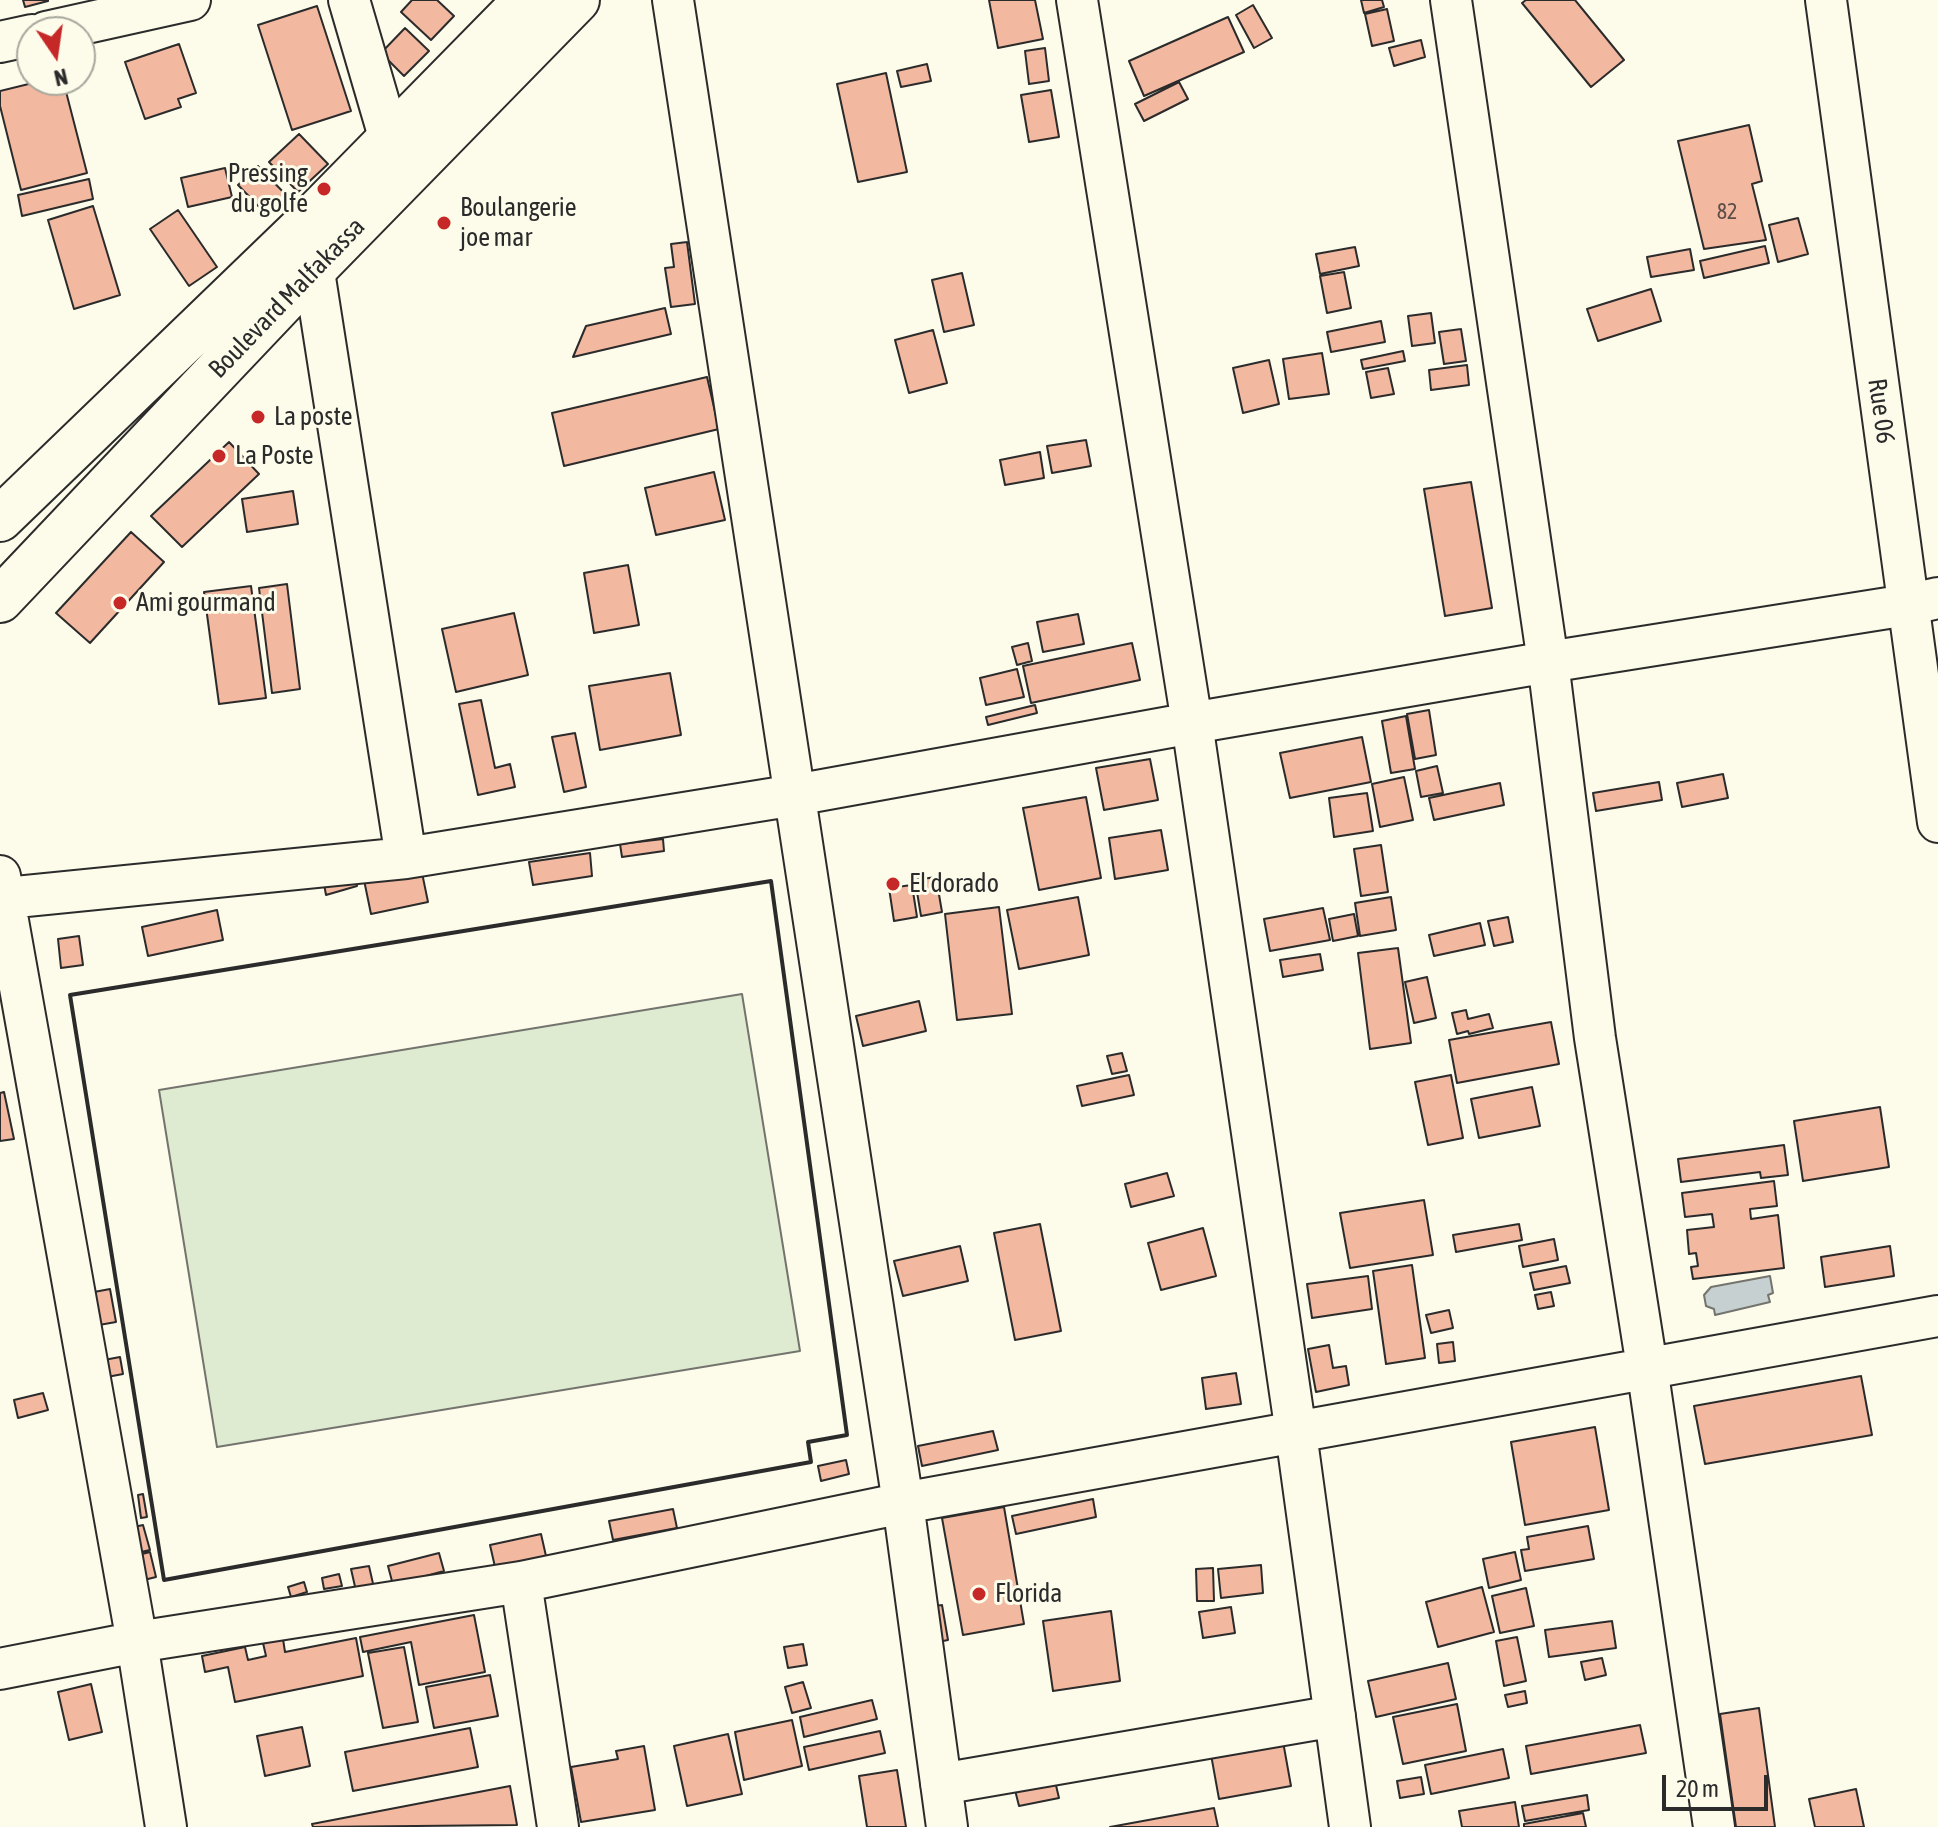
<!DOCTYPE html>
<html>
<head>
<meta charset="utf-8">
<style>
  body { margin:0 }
  #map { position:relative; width:1938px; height:1827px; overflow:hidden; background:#fdfbea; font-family:"Asap Condensed",sans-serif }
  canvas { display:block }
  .north { position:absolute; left:16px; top:16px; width:80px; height:80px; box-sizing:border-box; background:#fdfbea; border:2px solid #a9a89e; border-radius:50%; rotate:167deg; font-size:22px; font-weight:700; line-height:32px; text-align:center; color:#2b2b2b }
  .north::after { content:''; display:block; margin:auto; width:28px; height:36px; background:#c62828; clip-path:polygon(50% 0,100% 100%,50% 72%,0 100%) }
  .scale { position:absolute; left:1662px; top:1775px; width:106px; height:36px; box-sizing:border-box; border:4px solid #2b2b2b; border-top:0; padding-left:10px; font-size:24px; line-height:28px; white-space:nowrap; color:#2b2b2b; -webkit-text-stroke:6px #fdfbea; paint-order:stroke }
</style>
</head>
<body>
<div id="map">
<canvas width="1938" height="1827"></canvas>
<div class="north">N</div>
<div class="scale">20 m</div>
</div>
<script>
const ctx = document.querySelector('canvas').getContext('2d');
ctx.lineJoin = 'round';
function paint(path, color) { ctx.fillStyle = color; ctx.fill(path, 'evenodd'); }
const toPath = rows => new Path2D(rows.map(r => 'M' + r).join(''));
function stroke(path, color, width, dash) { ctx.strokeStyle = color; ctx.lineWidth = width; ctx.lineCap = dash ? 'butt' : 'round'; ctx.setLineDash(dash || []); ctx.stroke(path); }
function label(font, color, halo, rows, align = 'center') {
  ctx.font = font + ' "Asap Condensed",sans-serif'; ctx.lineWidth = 6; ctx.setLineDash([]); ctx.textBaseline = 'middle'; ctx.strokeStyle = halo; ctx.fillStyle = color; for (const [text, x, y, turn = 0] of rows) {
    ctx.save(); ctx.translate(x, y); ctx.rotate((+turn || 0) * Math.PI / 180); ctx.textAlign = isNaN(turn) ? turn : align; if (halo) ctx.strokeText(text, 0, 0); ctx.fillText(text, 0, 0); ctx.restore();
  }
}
const green = toPath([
  [742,994,800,1351,217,1447,159,1090,742,994]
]);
paint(green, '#deebd1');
stroke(green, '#74746e', 2);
const water = toPath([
  [1770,1276,1773,1293,1768,1295,1770,1302,1715,1315,1714,1309,1706,1306,1704,1295,1711,1287,1770,1276]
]);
paint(water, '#c7d0d0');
stroke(water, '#74746e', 2);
const building = toPath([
  [23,0,48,0,48,1,25,7,23,0],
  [412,0,437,0,454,16,431,40,401,12,412,0],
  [989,0,1035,0,1043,39,998,48,989,0],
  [1361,0,1382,0,1384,7,1364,13,1361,0],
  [1526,0,1575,0,1624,60,1591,87,1522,3,1526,0],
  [1253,5,1272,38,1254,48,1236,15,1253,5],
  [317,6,351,111,292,130,258,25,317,6],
  [1387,9,1394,41,1372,46,1365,14,1387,9],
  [1228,17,1244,52,1144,96,1129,61,1228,17],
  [405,28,429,51,404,76,381,53,405,28],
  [1421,40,1425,57,1394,66,1389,48,1421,40],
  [179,44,196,93,178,99,181,107,145,119,125,62,179,44],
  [1045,48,1049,81,1029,84,1025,51,1045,48],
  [927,64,931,81,901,87,897,71,927,64],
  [886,73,907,172,858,182,837,84,886,73],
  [45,80,63,80,87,173,21,190,0,106,0,91,45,80],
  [1179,82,1188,99,1144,121,1135,104,1179,82],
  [1051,90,1059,137,1029,142,1021,95,1051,90],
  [1749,125,1762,181,1752,184,1766,240,1704,249,1678,141,1749,125],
  [299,134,328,164,298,192,269,162,299,134],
  [258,166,288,197,268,216,238,185,258,166],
  [225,168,232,197,188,207,181,178,225,168],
  [89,179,93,199,22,216,18,195,89,179],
  [93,206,120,295,74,309,48,220,93,206],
  [178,210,217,267,189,286,150,229,178,210],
  [1798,218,1808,254,1778,262,1769,225,1798,218],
  [687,242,695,304,671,307,665,268,674,267,671,244,687,242],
  [1765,246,1769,263,1704,278,1700,261,1765,246],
  [1355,247,1359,266,1320,274,1316,254,1355,247],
  [1690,249,1694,270,1651,277,1647,257,1690,249],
  [1344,272,1351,308,1327,313,1320,276,1344,272],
  [962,273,974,325,944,332,932,280,962,273],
  [1651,289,1661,321,1598,341,1587,309,1651,289],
  [665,308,671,334,573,357,586,326,665,308],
  [1431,313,1435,343,1412,346,1408,316,1431,313],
  [1381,321,1385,342,1331,352,1327,332,1381,321],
  [1461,329,1466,361,1444,364,1439,332,1461,329],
  [933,330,947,383,909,393,895,340,933,330],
  [1403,351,1405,361,1363,369,1361,360,1403,351],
  [1322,353,1329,394,1289,399,1283,359,1322,353],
  [1269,360,1279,404,1243,413,1233,368,1269,360],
  [1467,365,1469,385,1431,390,1429,370,1467,365],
  [1388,368,1394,394,1371,398,1366,372,1388,368],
  [707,377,719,429,564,466,552,413,707,377],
  [1086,440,1091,466,1052,473,1047,446,1086,440],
  [229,442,259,474,182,547,151,516,229,442],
  [1040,452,1044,478,1005,485,1000,460,1040,452],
  [714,472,725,520,656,535,645,488,714,472],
  [1471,482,1492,608,1445,616,1424,489,1471,482],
  [293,491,298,524,247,532,242,499,293,491],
  [131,532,164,562,90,643,56,613,131,532],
  [628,565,639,625,594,633,584,573,628,565],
  [287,584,300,689,272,693,259,588,287,584],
  [251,586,266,698,219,704,204,592,251,586],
  [514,613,528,675,456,692,442,629,514,613],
  [1078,614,1084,644,1043,652,1037,622,1078,614],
  [1028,643,1032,661,1017,665,1012,647,1028,643],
  [1132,643,1140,680,1031,703,1023,666,1132,643],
  [1017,669,1024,697,986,705,980,678,1017,669],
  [670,673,681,735,600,750,589,686,670,673],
  [481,700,495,768,510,764,515,787,478,795,459,704,481,700],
  [1035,705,1037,713,988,725,986,717,1035,705],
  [1429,710,1436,755,1415,759,1407,714,1429,710],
  [1406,716,1415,769,1391,773,1382,721,1406,716],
  [575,733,586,787,564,792,552,737,575,733],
  [1362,737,1371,782,1290,798,1280,753,1362,737],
  [1150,759,1158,800,1104,810,1096,768,1150,759],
  [1437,766,1443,793,1421,797,1416,771,1437,766],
  [1723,774,1728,798,1682,807,1677,783,1723,774],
  [1404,777,1413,820,1380,827,1372,784,1404,777],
  [1659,782,1662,800,1596,811,1593,793,1659,782],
  [1500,783,1504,805,1434,820,1429,798,1500,783],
  [1367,793,1373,831,1334,837,1329,798,1367,793],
  [1086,797,1101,878,1039,890,1023,808,1086,797],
  [1161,830,1168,870,1115,879,1109,838,1161,830],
  [663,839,664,851,622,857,620,844,663,839],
  [1381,845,1388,892,1361,896,1354,849,1381,845],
  [590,853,592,876,533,885,529,862,590,853],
  [421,868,428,902,371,914,364,880,421,868],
  [355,875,357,886,326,895,324,884,355,875],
  [936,877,942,912,921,916,915,880,936,877],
  [912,885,917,917,894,921,889,888,912,885],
  [1078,897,1089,955,1019,969,1007,910,1078,897],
  [1391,897,1396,930,1360,936,1355,903,1391,897],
  [999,907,1012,1014,957,1020,945,914,999,907],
  [1323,908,1330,940,1270,951,1264,919,1323,908],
  [217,910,223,940,148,956,142,927,217,910],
  [1354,914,1358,936,1333,941,1329,919,1354,914],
  [1508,917,1513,942,1494,946,1488,921,1508,917],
  [1480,923,1485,945,1434,956,1429,935,1480,923],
  [79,936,83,965,61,968,58,939,79,936],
  [1398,948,1411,1043,1370,1049,1358,953,1398,948],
  [1320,954,1323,970,1283,977,1280,960,1320,954],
  [1427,977,1436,1018,1414,1023,1405,982,1427,977],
  [919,1001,926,1031,863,1046,856,1016,919,1001],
  [1466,1010,1468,1019,1489,1014,1493,1028,1469,1034,1468,1031,1457,1034,1452,1013,1466,1010],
  [1551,1022,1559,1064,1457,1083,1449,1040,1551,1022],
  [1122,1053,1127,1071,1112,1074,1107,1056,1122,1053],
  [1129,1075,1134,1095,1082,1106,1077,1086,1129,1075],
  [1451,1075,1463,1138,1428,1145,1415,1082,1451,1075],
  [1532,1087,1540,1126,1479,1138,1471,1099,1532,1087],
  [4,1092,14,1139,0,1141,0,1093,4,1092],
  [1880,1107,1889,1167,1803,1181,1794,1121,1880,1107],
  [1784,1145,1788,1175,1761,1178,1760,1172,1681,1182,1678,1159,1784,1145],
  [1167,1173,1174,1196,1131,1207,1125,1184,1167,1173],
  [1774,1181,1777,1206,1750,1209,1751,1219,1778,1215,1784,1268,1693,1279,1691,1267,1698,1266,1696,1253,1689,1254,1687,1230,1714,1227,1712,1214,1685,1217,1682,1193,1774,1181],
  [1424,1200,1433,1255,1350,1268,1340,1213,1424,1200],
  [1040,1224,1061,1331,1015,1340,994,1233,1040,1224],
  [1519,1224,1522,1240,1456,1252,1453,1235,1519,1224],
  [1203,1228,1216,1276,1161,1290,1148,1243,1203,1228],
  [1554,1239,1558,1260,1523,1267,1519,1246,1554,1239],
  [960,1246,968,1281,903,1296,894,1261,960,1246],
  [1890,1246,1894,1276,1825,1287,1821,1257,1890,1246],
  [1412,1265,1425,1358,1386,1364,1373,1271,1412,1265],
  [1566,1266,1570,1283,1534,1290,1530,1273,1566,1266],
  [1368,1276,1372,1309,1312,1318,1307,1284,1368,1276],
  [110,1289,116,1322,99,1325,94,1292,110,1289],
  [1551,1292,1554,1306,1538,1309,1535,1295,1551,1292],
  [1449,1310,1453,1328,1431,1333,1426,1315,1449,1310],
  [1453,1342,1455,1361,1439,1363,1437,1344,1453,1342],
  [1329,1345,1333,1368,1346,1366,1349,1385,1316,1392,1308,1349,1329,1345],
  [120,1357,123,1374,107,1377,104,1360,120,1357],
  [1236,1373,1241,1404,1206,1409,1202,1378,1236,1373],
  [1861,1376,1872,1435,1705,1464,1694,1406,1861,1376],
  [43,1393,48,1410,18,1418,14,1400,43,1393],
  [1595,1427,1609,1510,1525,1525,1511,1442,1595,1427],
  [993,1431,998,1450,922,1466,918,1446,993,1431],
  [846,1460,849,1474,821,1481,818,1466,846,1460],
  [143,1494,147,1517,141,1518,138,1495,143,1494],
  [1093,1499,1096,1517,1016,1534,1012,1516,1093,1499],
  [1004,1507,1024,1624,963,1635,942,1518,1004,1507],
  [673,1509,677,1528,613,1540,609,1521,673,1509],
  [143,1525,150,1550,141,1552,134,1527,143,1525],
  [1588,1526,1594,1559,1525,1571,1521,1550,1529,1549,1527,1537,1588,1526],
  [541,1534,546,1556,495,1567,490,1545,541,1534],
  [150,1552,156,1577,144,1580,138,1555,150,1552],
  [1515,1552,1521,1580,1489,1588,1483,1559,1515,1552],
  [439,1553,444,1571,393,1585,388,1566,439,1553],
  [1261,1565,1263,1593,1221,1598,1218,1569,1261,1565],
  [369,1566,374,1588,356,1591,351,1569,369,1566],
  [1213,1568,1214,1601,1197,1601,1196,1569,1213,1568],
  [339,1574,342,1586,324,1589,322,1578,339,1574],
  [304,1582,307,1592,291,1597,288,1587,304,1582],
  [1482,1587,1494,1632,1438,1647,1426,1602,1482,1587],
  [1526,1588,1534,1626,1500,1633,1492,1596,1526,1588],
  [942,1605,948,1640,928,1644,922,1608,942,1605],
  [1231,1607,1235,1633,1203,1638,1199,1612,1231,1607],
  [1111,1611,1120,1681,1053,1691,1043,1621,1111,1611],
  [474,1615,485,1672,419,1685,411,1642,363,1652,360,1637,474,1615],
  [1612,1621,1616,1648,1549,1657,1545,1630,1612,1621],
  [1517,1637,1526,1681,1504,1686,1496,1641,1517,1637],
  [356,1638,363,1676,235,1702,228,1667,205,1672,202,1656,245,1647,248,1660,266,1656,263,1643,283,1639,285,1652,356,1638],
  [803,1644,807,1665,788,1668,784,1647,803,1644],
  [404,1647,418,1722,383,1728,368,1653,404,1647],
  [1602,1658,1606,1675,1585,1680,1581,1662,1602,1658],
  [1448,1663,1456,1699,1376,1717,1368,1681,1448,1663],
  [490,1675,498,1716,434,1728,426,1687,490,1675],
  [803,1682,811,1708,792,1713,785,1687,803,1682],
  [91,1684,102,1732,69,1740,58,1692,91,1684],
  [1525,1691,1527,1703,1508,1707,1505,1695,1525,1691],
  [872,1700,877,1719,804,1737,800,1717,872,1700],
  [1457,1704,1466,1751,1403,1764,1393,1717,1457,1704],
  [1759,1708,1775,1827,1736,1827,1720,1714,1759,1708],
  [792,1720,802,1766,744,1780,735,1732,792,1720],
  [1640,1725,1646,1753,1531,1774,1526,1746,1640,1725],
  [302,1727,310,1766,265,1776,257,1736,302,1727],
  [470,1728,478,1767,353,1791,345,1752,470,1728],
  [880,1731,885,1753,809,1770,804,1747,880,1731],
  [728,1734,742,1794,687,1806,674,1746,728,1734],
  [1282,1736,1291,1786,1219,1799,1210,1749,1282,1736],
  [644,1746,655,1810,581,1822,571,1767,618,1759,616,1751,644,1746],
  [1503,1749,1509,1778,1431,1794,1425,1765,1503,1749],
  [897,1770,906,1827,867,1827,859,1776,897,1770],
  [1054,1777,1059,1798,1019,1806,1014,1786,1054,1777],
  [1421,1777,1424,1794,1400,1798,1397,1781,1421,1777],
  [510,1786,517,1825,313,1827,312,1824,510,1786],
  [1856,1789,1864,1827,1815,1827,1809,1799,1856,1789],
  [1587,1795,1589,1810,1525,1821,1522,1806,1587,1795],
  [1515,1802,1519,1827,1462,1827,1459,1811,1515,1802],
  [1214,1808,1218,1827,1110,1827,1214,1808],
  [1583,1813,1586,1827,1524,1827,1524,1824,1583,1813]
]);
paint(building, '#f2b8a0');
stroke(building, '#2b2b2b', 2);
const minor = toPath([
  [349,0,390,140],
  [673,0,903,1503,947,1827],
  [1077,0,1192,723,1296,1433,1350,1827],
  [1451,0,1548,662,1595,1038,1647,1367,1714,1827],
  [1826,0,1938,822],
  [46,32,190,0],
  [0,42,32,35],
  [310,246,406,858],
  [0,876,137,1642,166,1827],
  [6,898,406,858,795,795,1192,723,1548,662,1907,605,1938,598],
  [521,1582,558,1827],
  [0,1669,137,1642,521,1582,903,1503,1938,1316],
  [941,1784,1335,1716]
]);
const major = toPath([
  [0,519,307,223,526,0],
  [0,600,312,271,577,0]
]);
stroke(minor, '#2b2b2b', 44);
stroke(major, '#2b2b2b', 48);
stroke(minor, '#fdfbea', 40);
stroke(major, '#fdfbea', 44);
stroke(toPath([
  [771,881,847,1435,808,1442,811,1462,164,1580,70,995,771,881]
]), '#2b2b2b', 4);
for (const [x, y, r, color] of [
  [324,189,8,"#c62828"],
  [444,223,8,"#c62828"],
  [258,417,8,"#c62828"],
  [219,456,8,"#c62828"],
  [120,603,8,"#c62828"],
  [893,884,8,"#c62828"],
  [979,1594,8,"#c62828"]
]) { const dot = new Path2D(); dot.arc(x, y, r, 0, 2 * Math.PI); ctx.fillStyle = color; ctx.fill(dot); stroke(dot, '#fdfbea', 3); }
label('22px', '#5d4e48', null, [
  ["82",1727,212]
]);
label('26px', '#2b2b2b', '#fdfbea', [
  ["Pressing",308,174,"right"],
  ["du golfe",308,204,"right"],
  ["Boulangerie",460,208],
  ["joe mar",460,238],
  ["La poste",274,417],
  ["La Poste",235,456],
  ["Ami gourmand",136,603],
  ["El dorado",909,884],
  ["Florida",995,1594]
], 'left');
label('26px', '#2b2b2b', '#fdfbea', [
  ["Boulevard Malfakassa",287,298,-46],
  ["Rue 06",1881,411,82]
]);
</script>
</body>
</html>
